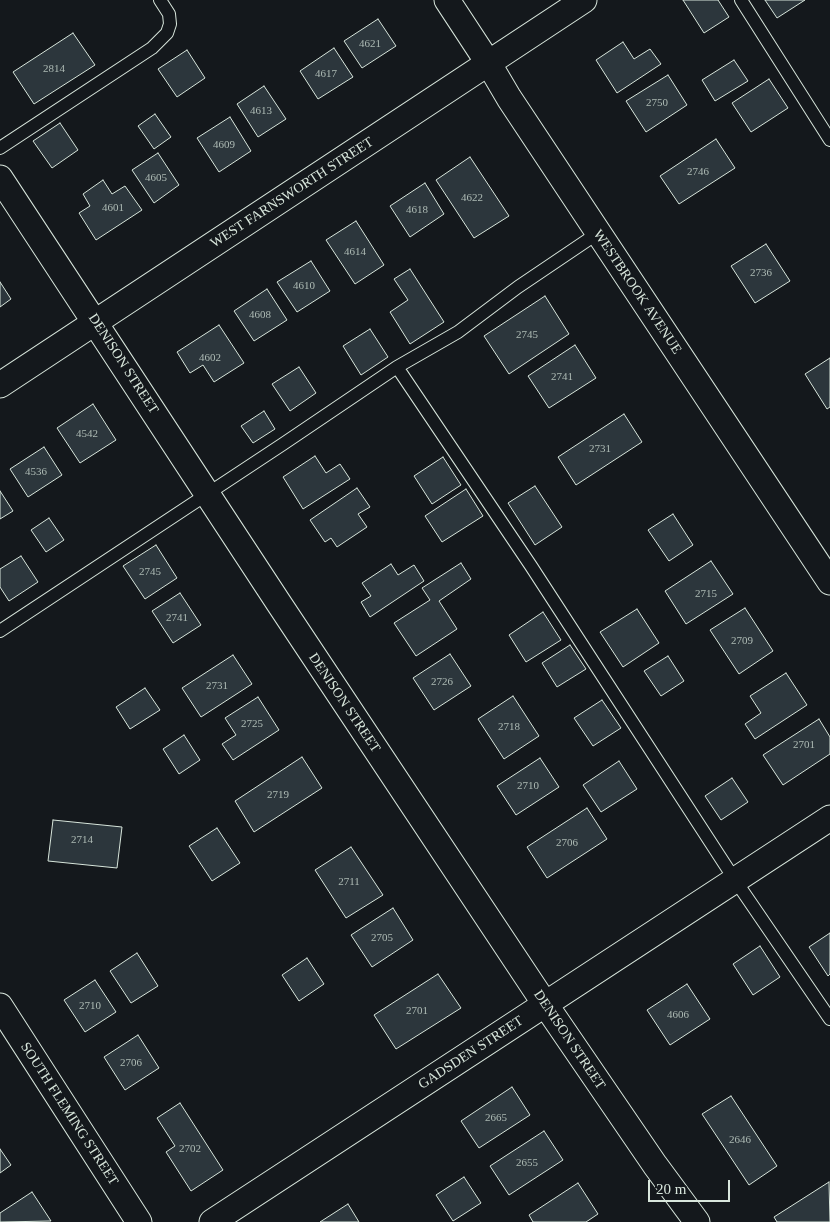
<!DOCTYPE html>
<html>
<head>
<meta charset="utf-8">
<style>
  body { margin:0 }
  #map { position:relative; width:830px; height:1222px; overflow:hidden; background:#14181c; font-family:Georgia,serif }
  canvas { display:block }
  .scale { position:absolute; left:648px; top:1180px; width:82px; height:22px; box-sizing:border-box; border:2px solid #d8e6dc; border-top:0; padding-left:6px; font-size:15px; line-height:18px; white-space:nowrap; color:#d8e6dc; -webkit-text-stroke:4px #14181c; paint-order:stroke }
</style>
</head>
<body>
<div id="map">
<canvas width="830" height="1222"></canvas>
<div class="scale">20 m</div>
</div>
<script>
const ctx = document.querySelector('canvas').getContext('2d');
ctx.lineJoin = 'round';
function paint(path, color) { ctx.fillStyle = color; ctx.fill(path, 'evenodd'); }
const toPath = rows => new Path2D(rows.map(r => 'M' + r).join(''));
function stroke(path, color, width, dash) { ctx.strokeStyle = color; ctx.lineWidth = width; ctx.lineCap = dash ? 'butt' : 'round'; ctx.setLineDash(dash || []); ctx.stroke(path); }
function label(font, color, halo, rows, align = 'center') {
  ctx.font = font + ' Georgia,serif'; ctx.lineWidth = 4; ctx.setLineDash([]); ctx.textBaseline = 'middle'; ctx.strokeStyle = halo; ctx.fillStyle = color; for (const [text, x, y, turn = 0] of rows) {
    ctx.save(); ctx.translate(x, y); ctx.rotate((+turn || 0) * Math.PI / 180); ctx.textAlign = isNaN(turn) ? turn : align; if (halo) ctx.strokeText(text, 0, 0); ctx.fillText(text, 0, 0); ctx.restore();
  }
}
const building = toPath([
  [683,0,718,0,729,17,704,33,683,0],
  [765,0,805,0,777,18,765,0],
  [378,19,396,46,362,68,344,41,378,19],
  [73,33,95,65,34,104,13,72,73,33],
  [623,42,634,59,650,49,661,64,617,93,596,60,623,42],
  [334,48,353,77,318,99,300,71,334,48],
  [187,50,205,78,177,97,158,69,187,50],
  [734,60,748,81,715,101,702,80,734,60],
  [668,75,687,105,646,132,626,101,668,75],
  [769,79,788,108,751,132,732,103,769,79],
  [264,86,286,119,258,137,237,104,264,86],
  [155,114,171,137,154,149,138,126,155,114],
  [230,117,251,151,219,172,197,138,230,117],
  [60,123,78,150,52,168,33,141,60,123],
  [716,139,735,168,679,204,660,176,716,139],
  [158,153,179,185,154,203,132,170,158,153],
  [470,157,509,216,474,238,436,180,470,157],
  [103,180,112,194,125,186,142,210,96,240,79,213,90,206,83,194,103,180],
  [425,183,444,214,410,237,390,206,425,183],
  [356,221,384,265,355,284,326,240,356,221],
  [766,244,790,281,755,303,731,266,766,244],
  [311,261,330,291,297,312,277,282,311,261],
  [410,269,444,322,410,344,390,312,408,300,394,279,410,269],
  [0,282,11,299,0,307,0,282],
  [267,289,287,320,254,341,234,311,267,289],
  [545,296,569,334,509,374,484,336,545,296],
  [219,325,244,363,214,382,203,365,190,373,177,352,219,325],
  [370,329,388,357,361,375,343,346,370,329],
  [575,345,596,378,549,408,528,376,575,345],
  [830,358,830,407,827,409,805,374,830,358],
  [299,367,316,393,290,411,272,384,299,367],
  [93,404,116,440,80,463,57,428,93,404],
  [264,411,275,429,253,443,241,426,264,411],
  [624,414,642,442,576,485,558,457,624,414],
  [44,447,62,475,28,497,10,469,44,447],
  [315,456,326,473,340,464,350,479,303,509,283,477,315,456],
  [443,457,461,485,432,504,414,476,443,457],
  [535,486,562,527,535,545,508,503,535,486],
  [357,488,370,507,358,514,367,527,337,547,331,538,325,542,310,520,357,488],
  [466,489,483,516,442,542,425,516,466,489],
  [0,491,13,511,0,519,0,491],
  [673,514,693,545,669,561,648,530,673,514],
  [49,518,64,540,46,552,31,530,49,518],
  [156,545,177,578,145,599,123,566,156,545],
  [21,556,38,582,9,601,0,587,0,569,21,556],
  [711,561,733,594,686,624,665,591,711,561],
  [461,563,471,579,439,601,457,629,416,656,394,623,430,600,422,588,461,563],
  [391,564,398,575,414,565,424,581,370,617,361,602,371,596,362,583,391,564],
  [180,593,201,625,173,643,152,611,180,593],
  [745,608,773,651,739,674,710,630,745,608],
  [637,609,659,643,623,667,600,632,637,609],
  [543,612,561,640,526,662,509,635,543,612],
  [570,645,586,669,557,687,542,663,570,645],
  [450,654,471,686,434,710,413,678,450,654],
  [233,655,252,684,201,717,182,688,233,655],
  [668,656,684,681,661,696,644,671,668,656],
  [786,673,807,705,755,739,745,724,761,713,750,696,786,673],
  [145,688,160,710,130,729,116,707,145,688],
  [513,696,539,736,504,759,478,719,513,696],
  [258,697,279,730,233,760,222,744,236,735,225,718,258,697],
  [602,700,621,728,593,746,574,718,602,700],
  [819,719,830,737,830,754,783,785,763,755,819,719],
  [184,735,200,760,179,774,163,749,184,735],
  [302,757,322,788,254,832,235,801,302,757],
  [540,758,559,787,516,815,497,786,540,758],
  [619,761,637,789,601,812,583,785,619,761],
  [732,778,748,802,721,820,705,796,732,778],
  [587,808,607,839,547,878,527,847,587,808],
  [53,820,122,827,117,868,48,861,53,820],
  [217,828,240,863,212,881,189,846,217,828],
  [351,847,383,895,346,918,315,870,351,847],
  [393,908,413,940,372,967,351,935,393,908],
  [830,933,830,974,828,976,809,947,830,933],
  [760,946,780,977,753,995,733,964,760,946],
  [137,953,158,986,131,1003,110,971,137,953],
  [307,958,324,984,299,1001,282,975,307,958],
  [438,974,461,1008,396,1049,374,1015,438,974],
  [95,980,116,1012,85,1032,64,1000,95,980],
  [687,984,710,1019,670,1045,647,1010,687,984],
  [138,1035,159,1068,125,1090,104,1057,138,1035],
  [512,1087,530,1115,479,1148,461,1121,512,1087],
  [731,1096,777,1166,749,1185,702,1114,731,1096],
  [180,1103,223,1170,191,1191,166,1152,175,1146,157,1118,180,1103],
  [544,1131,563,1160,509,1195,490,1166,544,1131],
  [0,1149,11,1165,0,1173,0,1149],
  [464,1177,481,1203,453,1221,436,1195,464,1177],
  [829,1182,830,1222,777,1222,774,1217,829,1182],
  [578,1183,598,1214,586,1222,533,1222,529,1215,578,1183],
  [32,1192,51,1221,0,1222,0,1213,32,1192],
  [348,1204,359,1222,320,1222,348,1204]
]);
paint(building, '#2c363c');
stroke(building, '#d8e6dc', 1);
const service = toPath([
  [741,0,830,140],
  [0,148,152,48,167,33,170,24,169,14,160,0],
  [397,367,531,566,735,880,830,1019],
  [0,631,283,444,397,367,458,332,518,287,598,233]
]);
const minor = toPath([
  [447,0,489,64,509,98,830,582],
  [0,178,278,602,545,1004,655,1165,697,1222],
  [0,385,584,0],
  [0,1006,139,1222],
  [212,1222,830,818]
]);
stroke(service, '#d8e6dc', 14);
stroke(minor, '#d8e6dc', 27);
stroke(service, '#14181c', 12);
stroke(minor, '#14181c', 25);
label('11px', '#adbab4', null, [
  ["4621",370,44],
  ["2814",54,69],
  ["4617",326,74],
  ["2750",657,103],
  ["4613",261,111],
  ["4609",224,145],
  ["2746",698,172],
  ["4605",156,178],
  ["4622",472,198],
  ["4601",113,208],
  ["4618",417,210],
  ["4614",355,252],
  ["2736",761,273],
  ["4610",304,286],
  ["4608",260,315],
  ["2745",527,335],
  ["4602",210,358],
  ["2741",562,377],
  ["4542",87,434],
  ["2731",600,449],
  ["4536",36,472],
  ["2745",150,572],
  ["2715",706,594],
  ["2741",177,618],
  ["2709",742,641],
  ["2726",442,682],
  ["2731",217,686],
  ["2725",252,724],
  ["2718",509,727],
  ["2701",804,745],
  ["2710",528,786],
  ["2719",278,795],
  ["2714",82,840],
  ["2706",567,843],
  ["2711",349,882],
  ["2705",382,938],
  ["2710",90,1006],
  ["2701",417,1011],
  ["4606",678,1015],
  ["2706",131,1063],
  ["2665",496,1118],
  ["2646",740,1140],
  ["2702",190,1149],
  ["2655",527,1163]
]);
label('14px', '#d8e6dc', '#14181c', [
  ["WEST FARNSWORTH STREET",292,193,-33],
  ["WESTBROOK AVENUE",637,292,56],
  ["DENISON STREET",123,364,57],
  ["DENISON STREET",344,703,56],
  ["DENISON STREET",569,1040,56],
  ["GADSDEN STREET",471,1053,-33],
  ["SOUTH FLEMING STREET",69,1114,57]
]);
</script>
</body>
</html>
